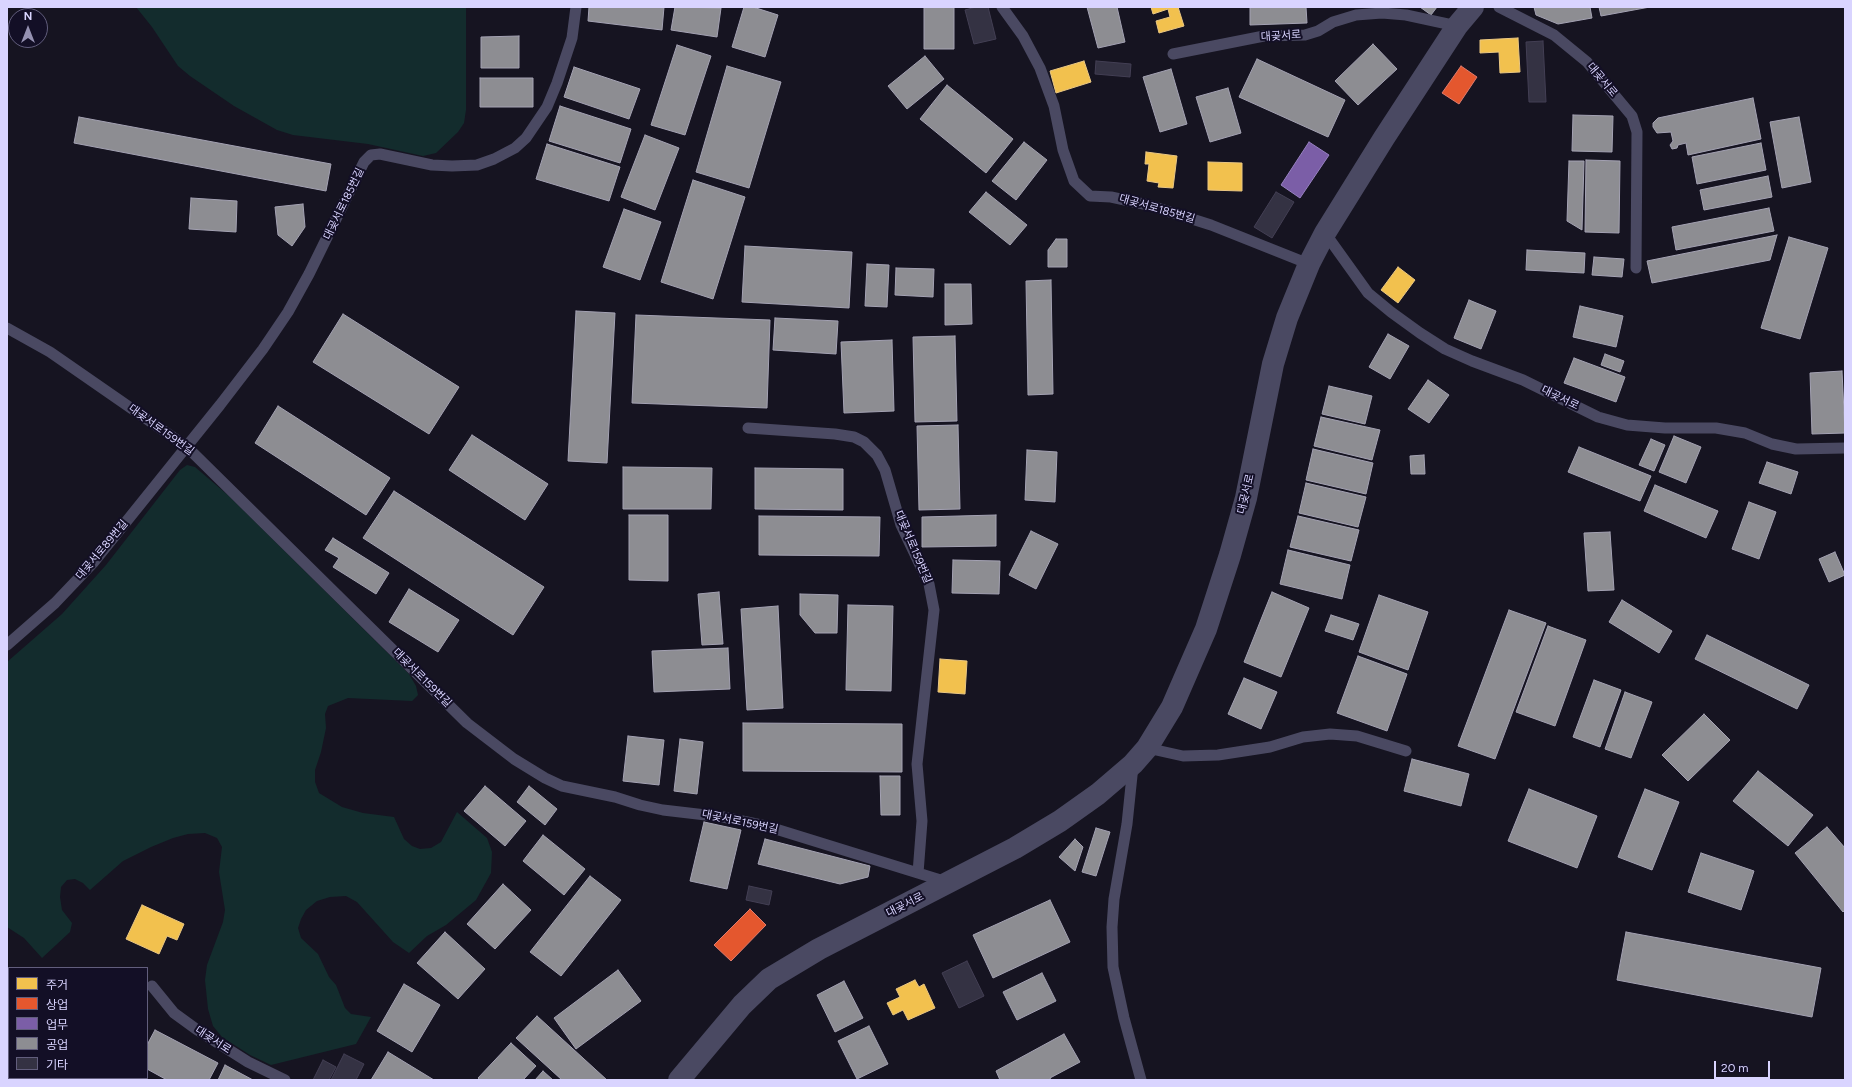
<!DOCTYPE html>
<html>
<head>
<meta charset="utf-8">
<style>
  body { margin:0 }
  #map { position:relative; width:1852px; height:1087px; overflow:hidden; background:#161421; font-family:Figtree,"Noto Sans KR",sans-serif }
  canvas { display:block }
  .frame { position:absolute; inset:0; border:8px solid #d9d4ff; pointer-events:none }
  .legend { position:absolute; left:8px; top:967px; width:140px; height:112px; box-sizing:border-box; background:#130f26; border:1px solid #625e7d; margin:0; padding:5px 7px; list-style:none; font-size:12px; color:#d9d4ff }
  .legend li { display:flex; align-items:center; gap:8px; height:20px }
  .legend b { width:20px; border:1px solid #625e7d }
  .north { position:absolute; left:8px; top:8px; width:40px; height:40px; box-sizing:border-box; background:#130f26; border:1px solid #625e7d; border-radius:50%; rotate:0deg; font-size:11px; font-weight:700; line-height:16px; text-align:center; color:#d9d4ff }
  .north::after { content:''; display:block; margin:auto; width:14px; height:18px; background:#9591b1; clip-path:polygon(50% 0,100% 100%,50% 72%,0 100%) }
  .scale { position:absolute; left:1714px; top:1061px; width:56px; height:18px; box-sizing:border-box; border:2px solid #d9d4ff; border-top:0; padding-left:5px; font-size:12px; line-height:14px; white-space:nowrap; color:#d9d4ff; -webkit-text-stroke:3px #130f26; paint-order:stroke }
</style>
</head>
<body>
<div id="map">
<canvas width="1852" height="1087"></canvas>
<div class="frame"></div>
<ul class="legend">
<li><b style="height:11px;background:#f2c14e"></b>주거</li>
<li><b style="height:11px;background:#e4572e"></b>상업</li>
<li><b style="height:11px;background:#7b5ea7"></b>업무</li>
<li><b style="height:11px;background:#8d8d92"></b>공업</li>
<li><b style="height:11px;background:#343243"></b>기타</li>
</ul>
<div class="north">N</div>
<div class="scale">20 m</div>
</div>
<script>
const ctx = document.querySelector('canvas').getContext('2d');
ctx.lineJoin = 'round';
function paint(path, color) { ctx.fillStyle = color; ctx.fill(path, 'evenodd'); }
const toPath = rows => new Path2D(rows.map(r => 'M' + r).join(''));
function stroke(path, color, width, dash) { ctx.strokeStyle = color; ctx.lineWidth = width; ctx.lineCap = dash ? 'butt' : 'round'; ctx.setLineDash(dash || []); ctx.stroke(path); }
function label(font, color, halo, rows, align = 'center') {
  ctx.font = font + ' Figtree,"Noto Sans KR",sans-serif'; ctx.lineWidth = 4; ctx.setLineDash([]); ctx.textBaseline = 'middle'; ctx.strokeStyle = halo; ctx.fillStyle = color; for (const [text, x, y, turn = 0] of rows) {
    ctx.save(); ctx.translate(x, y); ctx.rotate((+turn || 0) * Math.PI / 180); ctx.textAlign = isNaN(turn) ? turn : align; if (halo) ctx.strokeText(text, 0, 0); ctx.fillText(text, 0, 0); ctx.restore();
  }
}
paint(toPath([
  [136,7,466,7,466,110,464,123,458,132,436,153,423,156,368,144,293,135,277,130,234,106,190,76,178,66,152,27],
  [187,465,195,467,229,496,409,674,416,686,418,695,412,701,348,698,328,706,325,714,326,728,321,752,315,770,315,782,319,793,342,807,363,813,394,817,404,839,412,846,420,849,431,848,441,842,457,812,487,838,492,852,491,873,476,900,446,925,427,936,409,953,393,942,357,902,346,896,330,897,317,901,306,910,301,919,298,928,301,938,318,954,329,977,336,985,345,1008,351,1014,371,1017,356,1044,271,1065,250,1055,222,1037,213,1026,208,1009,205,980,207,965,223,922,225,910,219,872,222,847,217,838,205,833,188,834,173,838,151,847,123,861,90,890,83,883,75,879,67,880,61,887,60,897,62,910,72,923,70,932,42,958,24,938,7,927,7,662,62,614,106,565,180,470]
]), '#132c2d');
const homes = toPath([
  [1151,7,1178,7,1184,26,1159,33,1156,21,1170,17,1168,9,1153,14,1151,7],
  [1518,38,1520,72,1500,73,1499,52,1480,53,1480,40,1518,38],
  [1084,61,1091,82,1056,93,1050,71,1084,61],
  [1146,152,1177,156,1173,188,1158,187,1159,183,1147,181,1149,164,1145,164,1146,152],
  [1208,162,1242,163,1242,191,1208,190,1208,162],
  [1398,267,1415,280,1398,303,1381,290,1398,267],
  [940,659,967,661,965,694,938,692,940,659],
  [142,905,184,924,177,940,167,936,159,954,126,939,142,905],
  [915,980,919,987,924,984,935,1008,908,1020,903,1010,893,1015,887,1003,900,997,896,989,915,980]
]);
paint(homes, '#f2c14e');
stroke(homes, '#eac783', 1);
const shops = toPath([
  [1461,66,1477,77,1459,104,1442,93,1461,66],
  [750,909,766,925,731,961,714,945,750,909]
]);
paint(shops, '#e4572e');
stroke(shops, '#e17c6d', 1);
const offices = toPath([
  [1309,142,1329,155,1300,198,1281,185,1309,142]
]);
paint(offices, '#7b5ea7');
stroke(offices, '#9781c1', 1);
const industry = toPath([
  [589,7,664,7,662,30,588,21,589,7],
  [675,7,721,8,717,37,671,30,675,7],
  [744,7,753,7,778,15,765,57,732,47,744,7],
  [924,7,954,7,954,49,924,49,924,7],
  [1087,7,1117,7,1125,42,1098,48,1087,7],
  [1250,7,1306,7,1307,23,1250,25,1250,7],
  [1420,7,1437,7,1431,15,1420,7],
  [1534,7,1590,7,1592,18,1558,24,1536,15,1534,7],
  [1599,7,1650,7,1601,16,1599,7],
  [519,36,519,68,481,68,481,37,519,36],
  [1373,44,1397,69,1358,105,1335,81,1373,44],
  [677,45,711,56,685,135,651,125,677,45],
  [925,56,944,79,907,109,888,86,925,56],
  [1257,59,1345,100,1328,137,1239,97,1257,59],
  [727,66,781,82,749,188,696,172,727,66],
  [574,67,640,89,629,119,564,97,574,67],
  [1171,69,1187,124,1160,132,1143,77,1171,69],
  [480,78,533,78,533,107,480,107,480,78],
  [947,85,1013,139,986,173,920,119,947,85],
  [1228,88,1241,133,1210,142,1196,97,1228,88],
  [1753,98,1761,139,1688,155,1686,143,1678,145,1677,148,1672,149,1670,145,1673,141,1671,132,1657,133,1653,127,1653,123,1658,118,1753,98],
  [560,106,631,129,620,163,549,141,560,106],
  [1573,115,1613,116,1612,152,1572,151,1573,115],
  [79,117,331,164,326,191,74,143,79,117],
  [1799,117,1811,182,1782,188,1770,122,1799,117],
  [645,135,679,148,655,210,621,197,645,135],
  [1024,142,1047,160,1016,200,992,181,1024,142],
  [1761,143,1766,170,1697,184,1692,157,1761,143],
  [547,144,620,167,609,201,536,179,547,144],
  [1586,160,1620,161,1619,233,1585,232,1586,160],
  [1569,161,1584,161,1582,230,1567,221,1569,161],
  [1768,176,1772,197,1704,210,1700,190,1768,176],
  [693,180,745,197,713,299,661,282,693,180],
  [986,192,1027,225,1010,245,969,212,986,192],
  [191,198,237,201,236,232,189,229,191,198],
  [303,204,305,227,292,246,278,235,275,207,303,204],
  [1769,208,1774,231,1676,250,1672,227,1769,208],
  [624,209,661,222,640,280,603,267,624,209],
  [1777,235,1770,260,1652,283,1647,261,1777,235],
  [1789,237,1828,248,1800,339,1761,328,1789,237],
  [1056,239,1067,239,1067,267,1048,267,1048,250,1056,239],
  [745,246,852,252,849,308,742,302,745,246],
  [1527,250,1585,253,1584,273,1526,270,1527,250],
  [1594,257,1624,259,1622,277,1592,275,1594,257],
  [867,264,889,265,887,307,865,306,867,264],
  [896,268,934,269,933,297,895,295,896,268],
  [1051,280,1053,394,1028,395,1026,281,1051,280],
  [945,284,971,284,972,324,945,325,945,284],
  [1469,300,1496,311,1481,349,1454,338,1469,300],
  [1580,306,1623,316,1616,347,1573,337,1580,306],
  [576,311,615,313,607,463,568,461,576,311],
  [343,314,459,387,429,434,313,362,343,314],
  [636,315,770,320,767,408,632,403,636,315],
  [775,318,838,321,836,354,773,350,775,318],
  [1388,334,1409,346,1390,379,1369,367,1388,334],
  [955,336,957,421,915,422,913,337,955,336],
  [892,340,894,411,844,413,841,342,892,340],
  [1605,354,1624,361,1620,372,1601,365,1605,354],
  [1574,358,1625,377,1616,402,1564,383,1574,358],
  [1842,371,1845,433,1812,434,1810,373,1842,371],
  [1428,380,1449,395,1429,423,1408,409,1428,380],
  [1329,386,1372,396,1365,424,1322,414,1329,386],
  [278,406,390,478,366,515,255,443,278,406],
  [1321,417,1380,430,1372,460,1314,446,1321,417],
  [958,425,960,509,919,510,917,426,958,425],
  [472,435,548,484,525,520,449,470,472,435],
  [1674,436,1701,447,1686,483,1659,472,1674,436],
  [1651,439,1665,445,1654,471,1639,465,1651,439],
  [1579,447,1651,476,1640,501,1568,472,1579,447],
  [1313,449,1373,463,1366,494,1306,480,1313,449],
  [1027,450,1057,452,1055,502,1025,500,1027,450],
  [1424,455,1425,474,1411,474,1410,456,1424,455],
  [1767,462,1798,472,1791,494,1759,483,1767,462],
  [623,467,712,468,711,509,623,509,623,467],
  [755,468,843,469,843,510,755,509,755,468],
  [1306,483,1366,497,1358,527,1299,513,1306,483],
  [1655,485,1718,511,1706,538,1644,511,1655,485],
  [394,491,544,587,513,635,363,538,394,491],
  [1749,502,1776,512,1759,559,1732,549,1749,502],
  [629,515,668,515,668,581,629,580,629,515],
  [996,515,996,546,922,547,922,517,996,515],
  [759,516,880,517,879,556,759,555,759,516],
  [1298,516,1359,530,1351,561,1290,547,1298,516],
  [1031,531,1058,544,1036,589,1009,575,1031,531],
  [1610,532,1614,590,1588,591,1584,533,1610,532],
  [333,538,389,573,376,594,333,567,339,558,325,550,333,538],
  [1288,550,1350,565,1342,599,1280,584,1288,550],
  [1835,552,1845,575,1829,582,1819,559,1835,552],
  [953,560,1000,561,999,594,952,593,953,560],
  [409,589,459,620,438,652,389,622,409,589],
  [719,592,723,644,702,645,698,594,719,592],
  [1272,592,1309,608,1281,677,1244,662,1272,592],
  [800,594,838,595,837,633,815,633,800,615,800,594],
  [1379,595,1428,612,1408,670,1359,652,1379,595],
  [1622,600,1672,631,1659,653,1609,622,1622,600],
  [848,605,893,606,891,691,846,690,848,605],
  [778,606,783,708,747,710,741,609,778,606],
  [1509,610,1546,623,1495,759,1458,746,1509,610],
  [1331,615,1359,624,1353,640,1325,631,1331,615],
  [1548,626,1586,640,1555,726,1516,712,1548,626],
  [1707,635,1809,685,1797,709,1695,659,1707,635],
  [728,648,730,689,654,692,652,651,728,648],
  [1358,656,1407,674,1387,731,1337,713,1358,656],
  [1244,678,1277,692,1261,729,1228,714,1244,678],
  [1594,680,1621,690,1600,747,1573,737,1594,680],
  [1625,692,1652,702,1631,758,1605,749,1625,692],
  [1704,714,1730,740,1688,781,1662,755,1704,714],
  [743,723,902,724,902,772,743,771,743,723],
  [628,736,664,740,659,785,623,781,628,736],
  [680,739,703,742,697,794,674,791,680,739],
  [1412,759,1469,774,1461,806,1404,791,1412,759],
  [1758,771,1813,815,1788,846,1733,801,1758,771],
  [880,776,900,776,900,815,881,815,880,776],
  [485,786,526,821,505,846,464,811,485,786],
  [529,786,557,809,545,825,517,802,529,786],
  [1529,789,1597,816,1577,868,1508,841,1529,789],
  [1645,789,1679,802,1652,870,1618,857,1645,789],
  [704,822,741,830,727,889,690,881,704,822],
  [1827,827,1845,848,1845,910,1843,912,1795,853,1827,827],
  [1096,828,1110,832,1096,876,1082,872,1096,828],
  [543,835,585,869,564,895,523,861,543,835],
  [765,839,870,866,868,877,840,884,758,864,765,839],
  [1075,839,1083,847,1075,871,1059,857,1075,839],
  [1701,853,1754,871,1741,910,1688,892,1701,853],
  [590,876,621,900,561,976,530,952,590,876],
  [503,884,531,910,495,949,467,924,503,884],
  [1050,900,1070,942,993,978,973,935,1050,900],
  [445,932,485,969,458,999,417,963,445,932],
  [1626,932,1821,968,1812,1017,1617,980,1626,932],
  [618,970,641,1001,576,1049,554,1018,618,970],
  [1042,973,1056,1001,1017,1020,1003,992,1042,973],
  [844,981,863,1018,835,1032,817,995,844,981],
  [404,984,440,1005,412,1052,377,1031,404,984],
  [537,1016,607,1080,562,1080,516,1038,537,1016],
  [869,1026,888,1064,857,1079,838,1041,869,1026],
  [155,1030,218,1063,209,1080,167,1080,147,1069,147,1045,155,1030],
  [1064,1034,1080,1062,1050,1078,1051,1080,1000,1080,996,1071,1064,1034],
  [511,1043,536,1066,523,1080,480,1080,478,1078,511,1043],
  [388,1052,434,1080,371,1080,388,1052],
  [225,1065,253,1080,218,1080,225,1065],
  [543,1071,553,1080,535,1080,543,1071],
  [26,1078,82,1078,81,1080,30,1080,26,1078]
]);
paint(industry, '#8d8d92');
stroke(industry, '#a4a2b3', 1);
const building = toPath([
  [976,7,988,7,996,39,974,44,965,10,976,7],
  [1543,41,1546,102,1529,102,1526,42,1543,41],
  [1096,61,1131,64,1130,77,1095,74,1096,61],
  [1276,192,1294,202,1272,238,1254,227,1276,192],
  [749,886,772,891,769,905,746,900,749,886],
  [967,961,984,996,959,1008,942,973,967,961],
  [344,1054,364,1064,356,1080,331,1080,344,1054],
  [323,1060,336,1067,329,1080,313,1080,323,1060]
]);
paint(building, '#343243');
stroke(building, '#433f54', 1);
stroke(toPath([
  [1002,7,1023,36,1040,68,1054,106,1063,150,1074,181,1090,196,1111,197,1148,205,1211,225,1309,264],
  [1499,7,1554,35,1587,62,1632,116,1637,132,1636,268],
  [1173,54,1264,36,1305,35,1318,31,1333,22,1356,15,1382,13,1406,15,1457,26],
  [1325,233,1368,293,1391,312,1420,333,1445,349,1472,361,1523,380,1598,417,1627,425,1665,428,1716,428,1745,433,1772,444,1796,449,1845,448],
  [7,328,50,352,187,447,467,723,514,759,545,778,562,786,615,797,640,805,663,810,723,817,766,826,947,882],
  [748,428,835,434,854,437,864,442,877,455,885,470,901,525,929,584,934,610,917,764,922,821,918,873],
  [7,645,55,603,93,563,220,405,263,349,288,312,309,274,364,162,371,155,380,154,432,165,452,166,477,165,494,159,515,148,526,138,547,107,557,83,572,38,576,7],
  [1147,748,1183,756,1218,755,1270,747,1303,737,1330,734,1357,736,1406,751],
  [1133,766,1127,824,1114,899,1112,927,1113,967,1124,1018,1141,1080],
  [152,986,174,1013,196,1029,248,1062,285,1080]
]), '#4a4962', 11);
stroke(toPath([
  [679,1080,742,1005,769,979,819,949,1015,848,1060,821,1098,794,1133,764,1147,748,1172,707,1206,629,1230,555,1246,498,1273,364,1287,318,1309,264,1325,233,1384,138,1457,26,1473,7]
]), '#4a4962', 22);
label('11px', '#d9d4ff', '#130f26', [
  ["대곶서로",1281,36,-4],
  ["대곶서로",1602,80,50],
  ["대곶서로185번길",344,204,-64],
  ["대곶서로185번길",1157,209,16],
  ["대곶서로",1560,398,26],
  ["대곶서로159번길",161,430,36],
  ["대곶서로",1246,494,-77],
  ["대곶서로159번길",913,547,67],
  ["대곶서로89번길",102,550,-50],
  ["대곶서로159번길",422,678,45],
  ["대곶서로159번길",740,822,12],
  ["대곶서로",905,905,-27],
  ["대곶서로",213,1040,33]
]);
</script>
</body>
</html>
